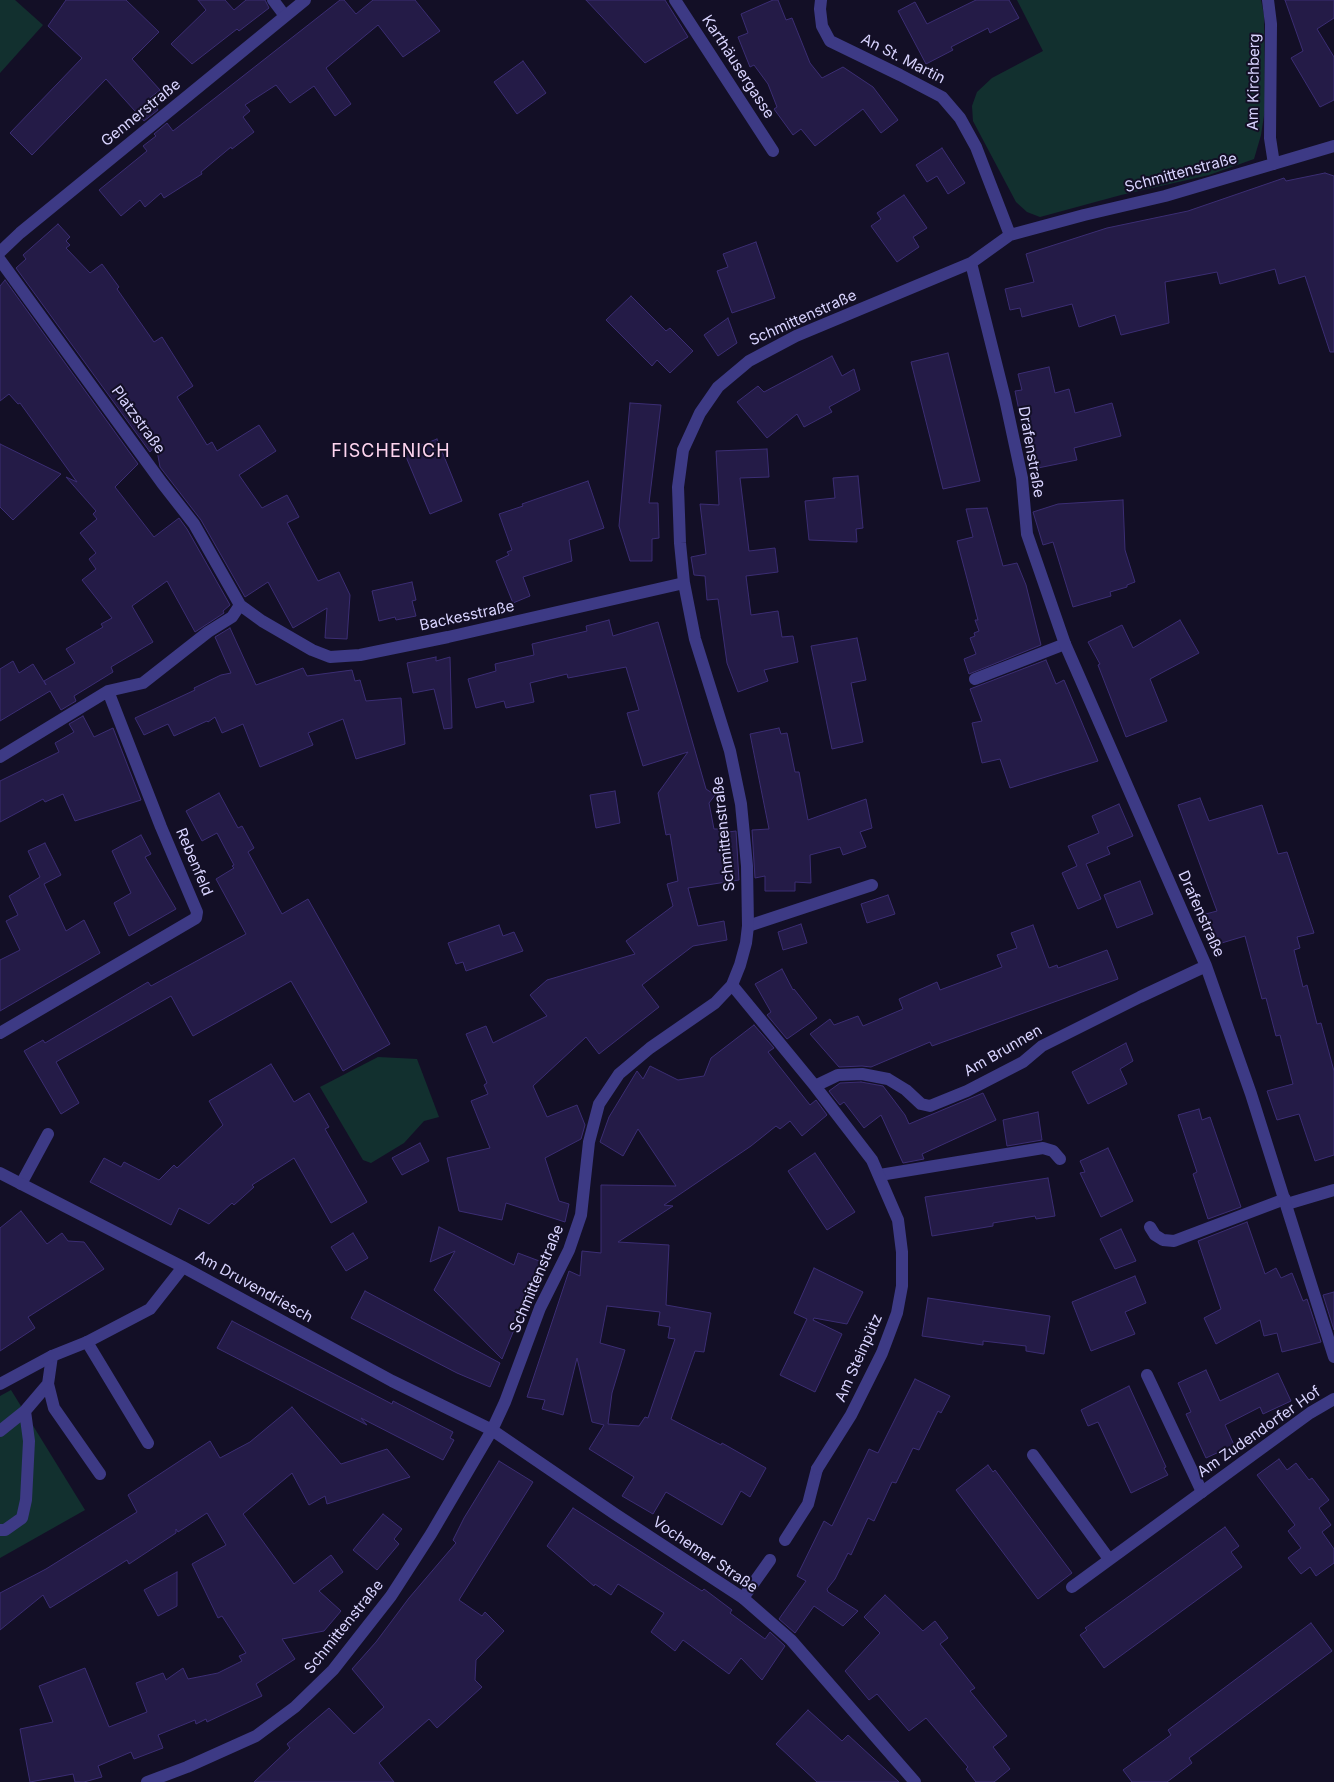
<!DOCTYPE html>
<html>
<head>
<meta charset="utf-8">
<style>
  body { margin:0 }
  canvas { display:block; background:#130f26 }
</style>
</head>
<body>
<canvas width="1334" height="1782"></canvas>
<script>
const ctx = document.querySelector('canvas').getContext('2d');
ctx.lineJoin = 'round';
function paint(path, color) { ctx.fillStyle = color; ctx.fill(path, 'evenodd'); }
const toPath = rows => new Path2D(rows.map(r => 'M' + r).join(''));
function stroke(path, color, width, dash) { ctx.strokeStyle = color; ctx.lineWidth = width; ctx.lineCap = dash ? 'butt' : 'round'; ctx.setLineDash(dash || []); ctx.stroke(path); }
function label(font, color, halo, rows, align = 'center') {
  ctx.font = font + ' Inter,sans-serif'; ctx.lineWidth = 4; ctx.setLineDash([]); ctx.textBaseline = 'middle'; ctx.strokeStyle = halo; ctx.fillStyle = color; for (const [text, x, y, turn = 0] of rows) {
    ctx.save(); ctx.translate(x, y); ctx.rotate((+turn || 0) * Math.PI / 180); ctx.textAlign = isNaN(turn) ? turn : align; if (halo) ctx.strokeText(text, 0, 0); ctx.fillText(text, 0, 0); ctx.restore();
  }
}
paint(toPath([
  [0,0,15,0,43,25,0,73],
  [1017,0,1261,0,1264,15,1265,109,1261,135,1254,159,1209,175,1121,195,1040,217,1027,212,1016,202,973,121,972,106,977,92,992,78,1043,51],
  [378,1057,417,1059,439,1117,424,1121,404,1143,371,1163,363,1160,320,1087],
  [11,1390,85,1510,0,1558,0,1396]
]), '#12302f');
const building = toPath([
  [66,0,126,0,159,32,132,59,160,90,150,98,158,110,144,121,106,79,32,155,10,133,82,58,48,26,66,0],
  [198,0,225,0,234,10,246,0,265,0,269,8,239,31,237,29,192,64,171,44,206,10,198,0],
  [340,0,344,0,356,14,373,0,415,0,440,31,403,57,378,25,326,68,351,104,335,116,314,86,290,103,276,85,245,105,250,111,243,117,254,132,232,149,231,147,201,172,202,174,164,198,161,193,145,207,140,200,121,216,99,190,147,151,143,146,156,136,154,134,167,123,173,131,340,0],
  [586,0,665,0,688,37,645,63,586,0],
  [773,0,778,0,786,20,792,18,810,63,822,78,843,67,873,87,898,120,881,133,863,109,815,146,801,129,793,135,774,109,777,107,768,84,754,65,750,67,738,37,748,33,741,14,773,0],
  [976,0,1009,0,1019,18,990,33,988,28,951,47,953,50,926,64,898,11,915,2,927,24,976,0],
  [1285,0,1334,0,1334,18,1317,29,1334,57,1334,100,1320,107,1291,58,1303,51,1285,0],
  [523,61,546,93,517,114,494,82,523,61],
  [942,148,965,183,948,194,937,176,927,182,916,165,942,148],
  [1325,173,1334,176,1334,352,1330,352,1305,276,1279,284,1275,269,1220,284,1217,272,1165,282,1169,323,1121,335,1115,315,1079,327,1072,304,1022,317,1020,308,1010,310,1005,289,1034,282,1026,254,1107,228,1188,211,1284,178,1286,181,1325,173],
  [904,195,927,228,913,237,919,247,897,262,871,226,881,219,877,213,904,195],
  [58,224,70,237,66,241,70,245,66,248,90,273,102,264,119,287,117,289,154,342,162,337,193,386,177,397,207,445,212,442,217,451,259,425,276,451,239,475,262,508,287,495,299,517,287,523,318,581,339,572,350,595,347,639,325,638,327,608,293,628,268,582,245,597,201,520,160,467,156,445,150,452,16,268,26,259,23,255,58,224],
  [756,242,775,298,732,313,717,271,728,267,723,254,756,242],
  [5,280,138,464,115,487,154,537,179,518,187,529,230,605,223,611,224,613,195,632,167,581,132,606,153,642,111,667,113,672,74,696,76,701,61,710,50,691,0,721,0,669,13,661,19,673,33,664,46,685,44,681,75,663,66,649,103,627,101,624,112,618,82,580,96,569,89,559,96,553,80,533,97,519,93,514,96,511,66,477,77,482,20,403,18,404,9,394,0,401,0,286,5,280],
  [631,296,666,331,670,328,693,351,670,373,657,360,652,366,606,320,631,296],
  [728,318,737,343,718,356,704,335,728,318],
  [948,353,980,481,943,489,911,362,948,353],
  [832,356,842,376,854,369,860,390,829,407,832,412,804,427,797,414,767,438,737,402,758,386,764,392,832,356],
  [1049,367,1055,393,1069,389,1075,413,1112,403,1121,436,1074,448,1077,460,1033,469,1031,458,1029,459,1015,391,1022,390,1018,374,1049,367],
  [630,403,661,405,649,503,658,503,659,538,652,539,652,561,630,561,619,526,630,403],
  [437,439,462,501,430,514,404,452,437,439],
  [0,444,61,474,13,520,0,507,0,444],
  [767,449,769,477,740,478,749,551,775,548,778,572,746,576,751,615,778,611,782,637,793,636,798,662,764,670,768,681,738,692,727,663,718,599,707,600,705,576,694,575,691,557,706,554,700,504,719,505,716,451,767,449],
  [858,476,863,528,856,529,857,542,809,540,805,501,835,498,833,478,858,476],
  [588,481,604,528,569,540,572,561,523,577,530,596,513,603,496,561,509,555,507,552,512,550,499,514,523,506,522,504,588,481],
  [1123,500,1125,550,1135,582,1127,585,1127,587,1110,592,1111,596,1073,607,1053,542,1043,545,1033,512,1058,504,1123,500],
  [987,508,1003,566,1017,563,1026,585,1041,645,969,674,964,659,976,654,970,638,975,636,974,633,979,631,975,620,978,620,957,541,973,537,966,509,987,508],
  [412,582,416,600,412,601,416,616,396,620,395,617,379,621,372,591,412,582],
  [609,620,613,636,658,622,706,789,715,795,709,803,714,829,720,829,720,833,736,831,739,880,688,888,698,926,724,921,727,940,693,946,668,965,642,985,659,1007,599,1054,586,1037,533,1086,547,1117,577,1105,585,1125,581,1139,545,1158,559,1201,569,1204,565,1222,506,1203,502,1220,459,1211,447,1158,490,1148,471,1101,488,1094,484,1085,487,1083,466,1034,486,1026,493,1043,547,1016,530,995,547,980,635,954,626,941,673,906,667,884,678,881,670,834,666,835,658,793,688,752,643,766,627,713,639,710,626,667,568,678,567,674,530,683,534,702,506,708,504,701,476,708,468,679,496,671,495,664,534,655,532,644,587,631,586,626,609,620],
  [1180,620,1199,653,1150,679,1167,721,1126,737,1098,665,1100,664,1088,642,1122,625,1133,648,1180,620],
  [230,628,256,685,303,668,307,676,352,670,355,681,360,680,366,701,401,698,405,744,356,759,343,719,308,733,313,745,260,767,243,724,222,733,215,717,208,722,207,721,174,736,168,724,144,735,135,718,195,690,194,688,221,675,231,673,215,637,230,628],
  [857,638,866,680,851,683,863,742,832,749,811,646,857,638],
  [436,657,436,661,450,657,452,728,444,729,434,689,413,693,407,663,436,657],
  [1046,660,1056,684,1064,680,1098,761,1010,788,1000,759,982,763,972,723,982,721,970,689,1046,660],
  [83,716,94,737,113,728,141,800,75,821,63,794,45,802,43,799,0,822,0,781,59,752,55,743,74,732,69,724,83,716],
  [779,728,781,734,787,733,795,772,799,772,808,820,866,799,872,828,860,832,866,847,843,855,840,847,810,855,811,883,795,882,795,891,765,891,765,876,755,878,752,830,769,829,750,734,779,728],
  [615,791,620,823,596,828,590,795,615,791],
  [219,793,238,828,242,826,254,848,248,852,282,914,308,899,390,1044,343,1071,291,981,193,1036,171,996,56,1062,79,1103,61,1114,24,1051,43,1040,45,1043,148,982,151,986,246,934,216,879,234,868,232,866,234,865,217,833,202,841,186,811,219,793],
  [1200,798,1209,821,1262,805,1278,854,1287,852,1314,933,1297,937,1300,948,1294,950,1303,987,1307,985,1317,1024,1321,1023,1334,1071,1334,1155,1315,1161,1299,1114,1277,1120,1267,1091,1293,1084,1280,1035,1276,1036,1266,998,1262,999,1245,936,1215,945,1202,915,1217,911,1178,805,1200,798],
  [1119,804,1133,836,1107,847,1110,854,1086,864,1101,899,1078,909,1062,873,1077,866,1068,846,1099,833,1092,816,1119,804],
  [141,835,151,854,145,857,176,909,129,936,114,903,131,893,112,851,141,835],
  [45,843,61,875,44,884,66,931,84,920,100,953,0,1011,0,960,20,950,6,921,18,915,9,896,40,877,28,851,45,843],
  [1140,881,1153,914,1117,928,1104,895,1140,881],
  [888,895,895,914,867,923,861,904,888,895],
  [801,924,807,943,783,950,778,932,801,924],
  [499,925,503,936,514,932,523,951,466,971,463,962,456,964,448,943,499,925],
  [1033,925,1049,968,1057,965,1058,968,1107,950,1118,979,932,1046,930,1042,871,1067,862,1066,839,1067,810,1034,830,1019,834,1025,858,1016,863,1026,903,1009,899,999,910,994,937,982,940,990,1002,967,997,955,1017,948,1011,933,1033,925],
  [782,969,793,990,794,989,817,1018,787,1039,767,1015,771,1012,755,984,782,969],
  [754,1025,774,1048,768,1052,810,1105,816,1100,827,1115,802,1136,790,1121,780,1129,776,1126,751,1146,664,1205,673,1206,618,1242,669,1245,666,1305,711,1313,704,1352,695,1351,671,1419,721,1445,722,1443,766,1468,750,1497,741,1491,722,1525,666,1492,653,1514,622,1496,634,1477,589,1449,604,1425,592,1422,577,1358,563,1415,542,1409,545,1400,527,1397,569,1271,580,1276,582,1251,601,1253,601,1185,676,1186,638,1129,623,1156,600,1142,609,1117,637,1071,643,1079,650,1066,678,1080,704,1076,711,1058,754,1025],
  [607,1306,660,1312,658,1325,670,1327,668,1338,675,1339,648,1418,645,1417,639,1426,608,1424,612,1393,625,1350,600,1343,607,1306],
  [1126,1043,1133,1061,1120,1069,1127,1084,1088,1104,1072,1072,1126,1043],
  [271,1064,294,1102,309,1093,329,1127,325,1129,367,1202,331,1223,294,1158,252,1185,254,1187,234,1205,232,1203,209,1224,179,1208,171,1225,90,1182,104,1158,121,1167,124,1162,159,1180,174,1165,177,1168,223,1125,209,1101,271,1064],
  [861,1082,883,1086,905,1115,909,1124,983,1093,996,1120,922,1154,924,1159,903,1163,881,1115,864,1128,844,1102,840,1105,829,1091,840,1083,861,1082],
  [1199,1109,1202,1120,1210,1117,1241,1207,1208,1219,1193,1174,1197,1172,1178,1115,1199,1109],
  [1038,1112,1042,1140,1007,1146,1003,1120,1038,1112],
  [420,1143,429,1161,402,1175,392,1158,420,1143],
  [1108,1148,1133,1201,1101,1217,1080,1173,1085,1172,1080,1161,1108,1148],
  [815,1153,855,1212,827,1230,788,1171,815,1153],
  [1048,1178,1055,1216,1036,1219,1035,1216,993,1223,993,1226,932,1236,925,1197,1048,1178],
  [21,1211,47,1244,62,1233,68,1241,84,1242,104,1269,28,1317,35,1328,0,1351,0,1228,21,1211],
  [1247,1222,1265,1274,1276,1268,1281,1278,1292,1273,1303,1301,1307,1299,1321,1342,1282,1352,1277,1333,1264,1336,1260,1320,1216,1344,1204,1318,1221,1309,1198,1241,1247,1222],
  [439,1227,514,1265,518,1253,542,1262,502,1359,434,1290,455,1251,430,1262,439,1227],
  [1121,1229,1136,1261,1115,1269,1100,1239,1121,1229],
  [353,1233,368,1258,346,1271,331,1247,353,1233],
  [814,1268,863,1292,847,1324,814,1318,813,1320,842,1334,815,1392,780,1375,807,1319,794,1313,814,1268],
  [1135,1276,1146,1303,1125,1312,1135,1334,1091,1351,1072,1302,1135,1276],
  [365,1291,500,1363,490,1387,457,1373,351,1318,365,1291],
  [1334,1292,1334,1330,1323,1295,1334,1292],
  [928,1298,1050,1316,1044,1354,1026,1351,1026,1346,983,1341,983,1345,922,1336,928,1298],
  [232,1321,392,1404,393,1401,453,1432,450,1438,454,1440,443,1460,361,1418,367,1425,217,1348,232,1321],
  [1206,1370,1220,1401,1278,1373,1291,1401,1263,1414,1260,1407,1225,1425,1234,1445,1206,1458,1186,1414,1191,1412,1178,1383,1206,1370],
  [915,1379,950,1396,941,1413,938,1411,919,1450,913,1448,896,1483,892,1482,874,1521,868,1518,851,1555,848,1553,835,1579,827,1589,828,1592,858,1611,843,1626,814,1606,795,1633,779,1619,806,1581,797,1576,824,1521,832,1526,869,1449,878,1453,915,1379],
  [1129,1386,1166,1467,1164,1468,1168,1475,1131,1493,1098,1422,1088,1426,1081,1410,1129,1386],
  [292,1407,341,1464,387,1449,410,1477,327,1504,325,1496,309,1505,292,1473,243,1514,294,1584,331,1555,343,1572,319,1591,341,1611,324,1631,282,1639,295,1659,256,1684,262,1696,207,1722,206,1719,196,1724,195,1720,158,1735,163,1748,134,1759,131,1752,98,1766,102,1777,84,1782,75,1782,73,1774,30,1782,20,1729,53,1722,39,1686,85,1668,109,1727,147,1712,136,1683,163,1673,166,1680,183,1668,188,1679,218,1673,242,1661,239,1656,246,1653,222,1616,218,1618,192,1564,226,1545,207,1513,178,1532,176,1529,176,1533,129,1564,127,1560,50,1608,43,1595,0,1630,0,1593,46,1569,137,1512,128,1495,210,1441,220,1458,250,1442,292,1407],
  [1279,1459,1287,1470,1296,1463,1309,1480,1312,1478,1329,1500,1319,1508,1331,1525,1322,1532,1334,1549,1334,1563,1316,1576,1310,1567,1301,1574,1288,1558,1301,1548,1288,1531,1295,1525,1257,1475,1279,1459],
  [499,1461,533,1482,459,1600,482,1616,485,1612,504,1631,476,1660,475,1680,482,1687,437,1728,429,1719,379,1763,394,1782,254,1782,290,1748,287,1744,329,1708,354,1734,384,1707,352,1669,376,1642,409,1598,456,1543,453,1540,464,1518,499,1461],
  [988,1465,993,1472,995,1470,1072,1573,1038,1599,956,1490,988,1465],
  [573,1508,702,1591,704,1589,732,1610,730,1613,765,1639,770,1632,785,1646,762,1680,741,1658,729,1674,683,1640,675,1651,651,1632,664,1613,618,1584,611,1595,595,1584,594,1586,547,1546,573,1508],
  [383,1514,402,1529,394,1539,399,1544,377,1570,353,1550,383,1514],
  [1225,1527,1239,1546,1231,1552,1242,1567,1104,1668,1080,1635,1087,1630,1085,1628,1225,1527],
  [177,1572,177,1606,158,1616,144,1590,177,1572],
  [885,1595,923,1631,935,1621,948,1638,940,1644,975,1688,970,1691,1007,1736,993,1747,1010,1769,994,1782,976,1782,966,1769,968,1767,926,1718,909,1731,877,1694,869,1700,845,1671,880,1633,864,1617,885,1595],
  [1311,1623,1332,1651,1189,1758,1192,1763,1167,1782,1132,1782,1123,1770,1171,1735,1168,1730,1311,1623],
  [808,1710,842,1741,848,1735,899,1782,817,1782,776,1744,808,1710]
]);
paint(building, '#241b47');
stroke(building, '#3b2d73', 1);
stroke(toPath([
  [975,679,1065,644],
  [748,926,872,885],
  [880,1175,1043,1148,1053,1151,1060,1159],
  [21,1184,48,1134],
  [1287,1204,1334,1190],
  [1150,1227,1155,1235,1163,1240,1174,1241,1285,1199],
  [87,1342,148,1443],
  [52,1356,48,1384,54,1408,100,1474],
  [1147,1375,1202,1492],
  [0,1431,25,1411,48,1384],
  [0,1530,5,1530,22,1518,26,1500,29,1441,25,1411],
  [785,1540,808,1504,817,1469],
  [743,1598,770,1560]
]), '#3d3a85', 12);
stroke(toPath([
  [273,0,285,16],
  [675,0,773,151],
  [821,0,820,9,822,26,830,41,900,75,942,97,960,118,976,147,1010,235],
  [1268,0,1271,24,1270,138,1274,164],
  [0,260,162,483,194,524,240,605,262,621,312,650,330,657,360,655,448,637,684,583],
  [971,263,1005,399,1022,478,1027,534,1065,644,1206,966,1251,1094,1334,1357],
  [0,757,108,691,143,683,208,632,232,617,240,605],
  [732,985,815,1086,872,1160,898,1220,902,1252,902,1286,897,1313,882,1353,851,1415,817,1469],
  [0,1033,196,918,197,912,161,827,108,691],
  [815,1086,838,1075,862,1074,888,1079,906,1090,921,1104,930,1106,967,1091,1023,1062,1042,1046,1140,997,1206,966],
  [0,1173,183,1267,392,1381,492,1430,615,1514,743,1598,791,1640,915,1782],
  [0,1384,52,1356,87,1342,150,1309,183,1267],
  [1033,1455,1109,1559],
  [1072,1587,1310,1413,1334,1399],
  [147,1782,187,1767,256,1736,295,1707,333,1670,391,1596,431,1534,492,1430,505,1402,540,1308,569,1250,581,1215,589,1142,599,1104,619,1074,650,1048,715,1003,732,985,740,965,746,943,748,926,747,866,741,804,730,751,695,639,684,583,680,543,678,487,683,450,700,413,718,387,749,361,796,336,971,263,1010,235,1084,215,1165,196,1334,146]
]), '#3d3a85', 12);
stroke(toPath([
  [0,252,20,233,305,0]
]), '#3d3a85', 12);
label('15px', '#d9d4ff', '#130f26', [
  ["An St. Martin",903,59,27],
  ["Karthäusergasse",738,67,57],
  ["Am Kirchberg",1254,82,-89],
  ["Gennerstraße",141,113,-39],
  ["Schmittenstraße",1181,173,-15],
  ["Schmittenstraße",803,318,-24],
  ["Platzstraße",138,420,54],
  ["Drafenstraße",1031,452,80],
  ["Backesstraße",467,616,-12],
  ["Schmittenstraße",724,834,-96],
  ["Rebenfeld",194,862,67],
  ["Drafenstraße",1201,914,66],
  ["Am Brunnen",1003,1051,-30],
  ["Schmittenstraße",537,1279,-67],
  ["Am Druvendriesch",254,1287,29],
  ["Am Steinpütz",859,1358,-66],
  ["Am Zudendorfer Hof",1259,1432,-35],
  ["Vochemer Straße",705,1555,34],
  ["Schmittenstraße",344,1627,-51]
]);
ctx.letterSpacing = '1px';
label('18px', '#ffd6f0', '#130f26', [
  ["FISCHENICH",391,452]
]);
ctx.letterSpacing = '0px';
</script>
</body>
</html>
